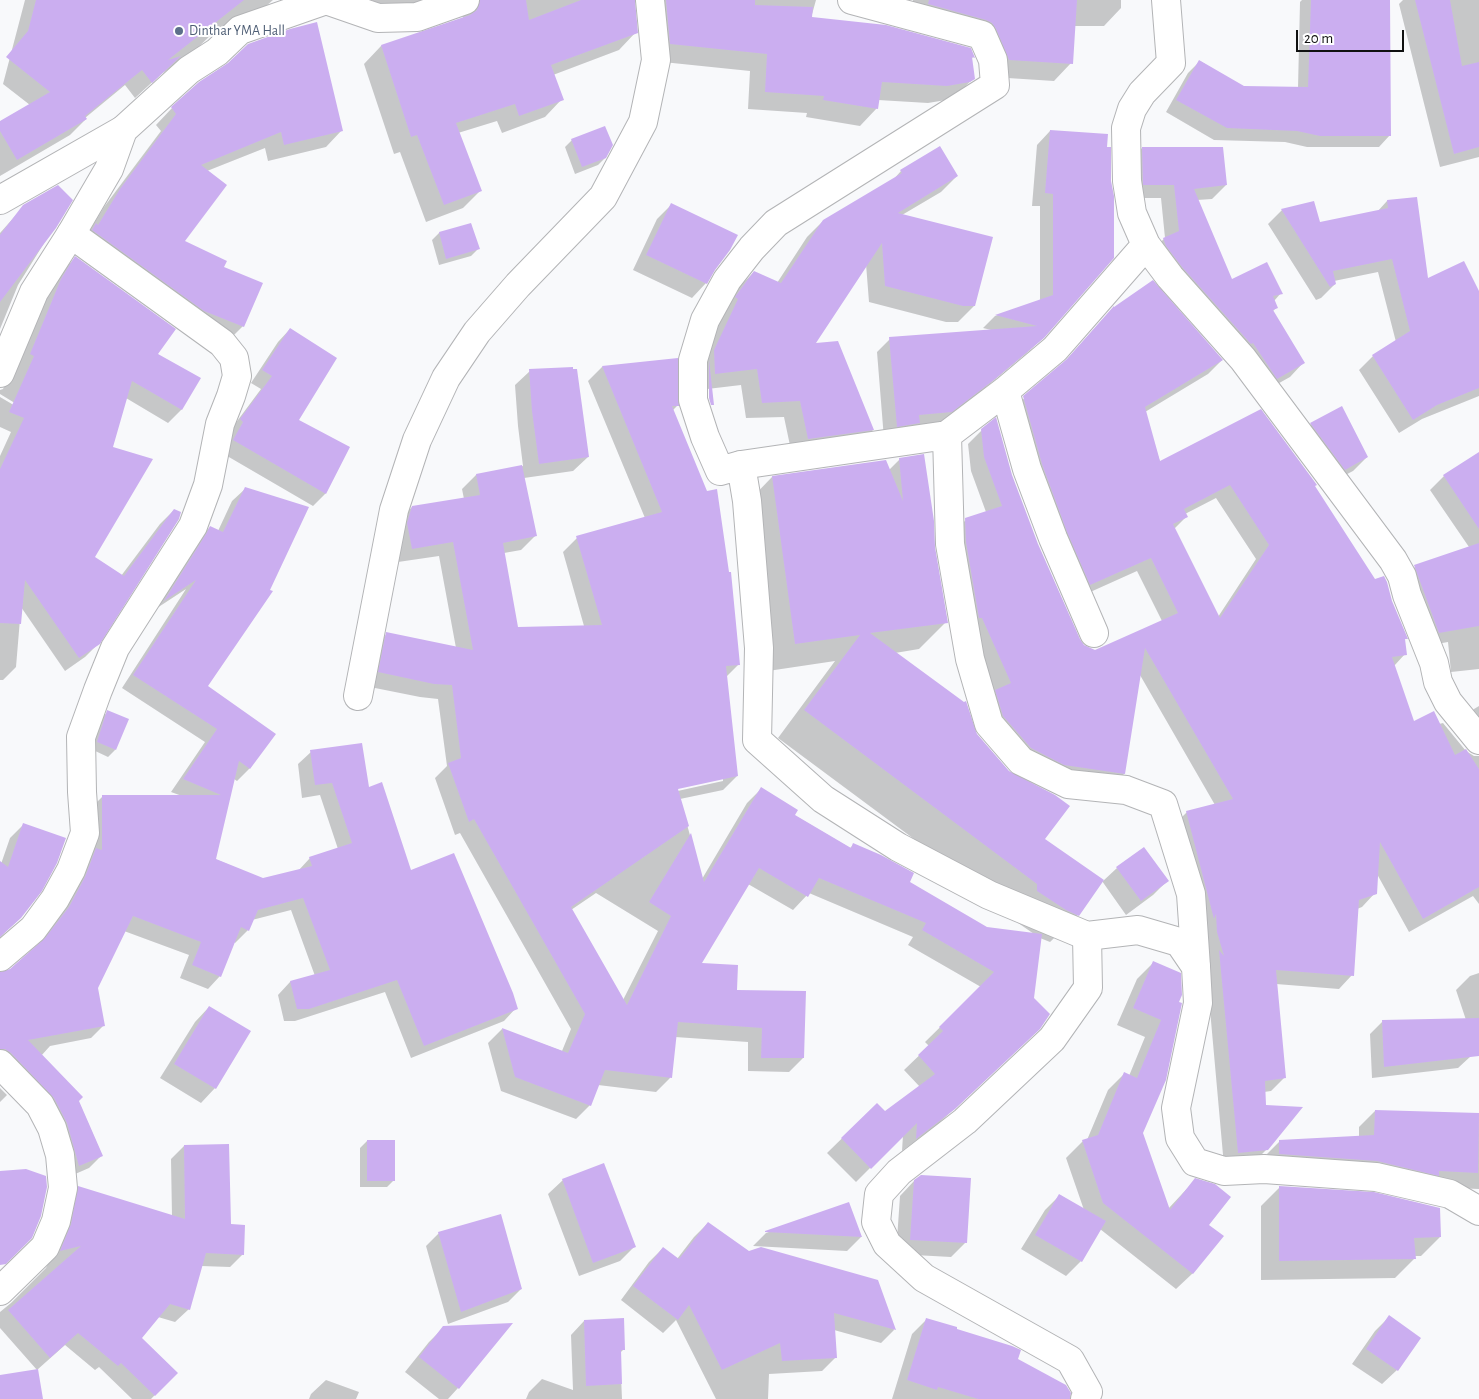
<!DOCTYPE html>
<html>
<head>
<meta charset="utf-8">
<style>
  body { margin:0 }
  #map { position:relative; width:1479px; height:1399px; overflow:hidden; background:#f8f9fb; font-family:"Alegreya Sans",sans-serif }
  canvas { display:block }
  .scale { position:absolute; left:1296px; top:30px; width:108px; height:22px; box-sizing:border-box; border:2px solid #101111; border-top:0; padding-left:6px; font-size:15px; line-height:18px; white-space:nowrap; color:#101111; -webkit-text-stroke:4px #fff; paint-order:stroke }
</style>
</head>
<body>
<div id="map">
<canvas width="1479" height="1399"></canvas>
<div class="scale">20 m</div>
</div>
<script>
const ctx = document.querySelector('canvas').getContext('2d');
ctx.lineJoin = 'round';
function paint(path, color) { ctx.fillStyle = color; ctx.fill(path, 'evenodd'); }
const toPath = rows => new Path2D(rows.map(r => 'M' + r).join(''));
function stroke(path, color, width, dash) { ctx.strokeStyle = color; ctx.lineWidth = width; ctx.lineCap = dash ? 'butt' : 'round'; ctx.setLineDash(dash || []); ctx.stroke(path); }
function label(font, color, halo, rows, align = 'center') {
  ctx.font = font + ' "Alegreya Sans",sans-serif'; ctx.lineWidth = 4; ctx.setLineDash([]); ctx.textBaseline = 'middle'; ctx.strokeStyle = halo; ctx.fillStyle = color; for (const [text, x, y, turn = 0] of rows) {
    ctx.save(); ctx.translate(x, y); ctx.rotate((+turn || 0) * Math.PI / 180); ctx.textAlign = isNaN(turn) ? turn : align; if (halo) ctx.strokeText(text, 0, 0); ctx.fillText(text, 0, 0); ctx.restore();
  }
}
paint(toPath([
  [25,0,273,0,250,20,212,34,189,56,161,74,135,98,125,85,85,118,86,119,70,135,0,176,0,122,30,105,3,84],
  [372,0,816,0,811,18,886,27,973,57,971,60,974,78,952,99,928,103,878,100,877,108,860,126,806,117,807,113,748,109,750,71,653,61,639,3,633,2,636,32,619,50,553,75,562,99,545,117,502,133,497,121,458,133,480,191,463,208,426,222,400,152,394,154,364,64,381,46,463,18,462,12,385,19],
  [913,0,1121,0,1121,8,1104,26,1074,26,1071,63,1054,81,992,77,979,46,912,21],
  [1302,0,1389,0,1390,135,1379,147,1307,147,1285,142,1214,140,1166,112,1188,73,1200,61,1243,87,1298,88,1300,2],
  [1403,0,1479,0,1479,157,1440,167,1399,4],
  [172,108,342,130,326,147,268,161,265,148,207,171,183,241,223,268,243,326,227,342,80,240,90,230,104,207,161,131,156,125],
  [1050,131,1106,135,1043,337,1029,351,980,392,937,425,884,439,877,352,890,339,991,330,983,328,995,316,1040,301,1040,206,1032,206,1037,145],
  [572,140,605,158,598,165,575,174,565,147],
  [1142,148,1226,185,1212,199,1197,200,1231,281,1281,293,1274,301,1277,307,1272,312,1303,363,1290,377,1263,392,1150,252,1165,238,1161,198,1130,198,1129,162],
  [901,171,957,176,941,192,902,215,974,306,958,322,946,322,869,302,866,264,814,344,873,430,857,445,792,455,784,417,746,418,741,385,699,390,698,367,723,315,720,314,738,288,754,272,777,283,807,237,823,221,892,181],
  [1416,198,1427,280,1479,292,1479,396,1422,419,1399,433,1359,370,1373,356,1396,342,1378,272,1334,281,1335,284,1321,298,1316,300,1268,224,1282,210,1313,202,1319,224,1377,212,1387,201],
  [71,200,18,285,0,329,0,233,24,206],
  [671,205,714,270,706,283,692,298,633,270,657,219],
  [471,224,478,249,471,256,439,265,432,240,439,233],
  [75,258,157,354,199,379,181,410,168,423,126,398,112,448,93,557,121,576,160,524,174,510,99,643,85,657,65,671,21,607,16,667,3,680,0,680,0,456,11,432,0,427,0,397,17,407,18,405,0,394,0,390,3,389,35,314,62,271],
  [1112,309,1222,360,1208,374,1145,412,1160,462,1313,487,1374,581,1391,601,1406,638,1404,641,1405,654,1394,666,1413,722,1439,724,1443,723,1466,751,1474,756,1479,756,1479,904,1473,896,1409,932,1377,874,1375,893,1362,907,1357,909,1352,975,1339,989,1276,984,1284,1078,1271,1091,1264,1092,1267,1149,1253,1163,1224,1166,1206,965,1173,826,1187,812,1215,805,1140,675,1124,774,1110,787,1050,778,982,704,995,692,969,631,952,533,966,520,986,512,971,471,968,444,982,430,1011,475,1037,544,1079,640,1084,646,1095,652,1162,621,1137,571,1077,598,1010,411,1061,366],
  [1216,498,1256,559,1218,617,1174,529,1186,517,1185,514],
  [290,329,297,421,349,447,325,494,313,506,222,453,232,435,229,432,261,389,251,383,278,342],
  [676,359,677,406,672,411,739,664,726,677,737,776,723,790,680,799,702,879,747,803,761,789,794,815,850,848,853,845,909,882,986,928,1034,934,1011,918,1011,911,778,738,835,661,768,671,745,505,772,477,889,470,900,459,933,547,946,622,919,649,895,653,976,735,1043,840,1103,881,1117,868,1167,881,1153,895,1126,915,1102,881,1078,915,1050,942,1040,938,1024,1043,939,1123,902,1151,903,1135,856,1182,827,1153,877,1104,885,1113,920,1087,904,1070,929,1046,925,1042,981,987,908,945,913,937,809,893,793,910,748,884,700,964,735,991,803,1058,789,1072,748,1071,748,1042,675,1037,670,1078,656,1092,598,1085,590,1105,576,1119,501,1091,488,1043,502,1029,562,1051,571,1029,460,833,455,835,435,778,447,766,438,699,420,697,365,686,372,648,387,634,456,648,439,556,398,562,398,522,412,507,464,499,462,489,476,475,523,466,518,426,515,385,530,371,588,457,573,471,524,478,536,535,521,550,504,553,517,628,584,626,563,552,577,538,645,518,588,381,602,367],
  [723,778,723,781,673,792,672,789],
  [596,893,658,931,623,1000,571,910],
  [1311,424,1367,457,1353,471,1330,483,1297,438],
  [1477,454,1479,457,1479,669,1451,672,1448,642,1425,646,1401,580,1415,567,1469,547,1430,490,1444,476],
  [245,489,206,686,274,734,249,769,237,781,234,779,215,859,263,879,298,871,310,858,338,849,320,795,302,798,298,764,311,752,368,788,410,871,516,1008,504,1021,411,1058,385,992,295,1021,284,1021,278,995,290,982,315,976,291,910,252,920,248,930,235,943,234,942,220,976,208,989,180,978,189,955,124,931,97,988,103,1026,91,1038,50,1046,41,1056,78,1100,102,1155,89,1168,66,1178,55,1136,0,1067,0,973,11,970,35,950,56,921,72,891,90,809,103,796,182,796,171,792,205,742,122,688,186,589,154,610,197,540,210,527,218,531,232,501],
  [1479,706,1479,747,1460,722,1474,709],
  [108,712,115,750,108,757,91,749,101,718],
  [23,825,21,917,0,937,0,863,1,864,10,838],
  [1153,963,1179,974,1142,1133,1168,1209,1195,1180,1207,1225,1193,1273,1176,1289,1100,1229,1081,1261,1066,1276,1021,1249,1045,1210,1060,1195,1084,1210,1066,1158,1083,1141,1087,1140,1108,1090,1124,1074,1129,1076,1145,1037,1117,1025,1137,979],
  [1479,973,1479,1034,1471,1056,1458,1068,1372,1078,1370,1034,1383,1021,1466,1020,1456,990,1470,976],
  [209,1007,215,1088,201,1103,160,1078,195,1022],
  [0,1088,7,1095,0,1102],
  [1375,1111,1479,1115,1479,1189,1426,1187,1264,1157,1280,1141,1359,1137,1359,1127],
  [367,1141,394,1180,387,1187,360,1187,360,1148],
  [184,1146,230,1226,243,1254,230,1267,201,1266,189,1309,175,1322,158,1317,140,1338,176,1373,151,1399,132,1399,99,1367,95,1370,65,1345,37,1370,0,1328,0,1312,11,1303,46,1268,59,1238,66,1200,79,1187,172,1217,171,1159],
  [563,1180,635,1246,620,1261,579,1276,548,1194],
  [914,1181,966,1242,951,1257,896,1254,900,1196],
  [1280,1187,1440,1237,1421,1256,1414,1256,1414,1259,1395,1278,1261,1280,1261,1206],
  [849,1204,861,1237,847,1251,753,1246,766,1233],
  [708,1223,749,1253,877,1281,894,1330,881,1343,834,1330,836,1357,822,1371,769,1374,768,1399,716,1399,676,1320,663,1333,621,1300,649,1262,663,1248,677,1259,694,1237],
  [439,1233,521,1289,508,1302,448,1324,426,1246],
  [1389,1317,1397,1370,1382,1384,1352,1364,1375,1331],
  [927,1319,955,1330,1016,1360,1068,1399,892,1399,912,1334],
  [584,1321,624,1349,620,1353,622,1399,526,1399,529,1392,542,1379,573,1390,571,1335],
  [444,1327,458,1388,448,1399,439,1399,405,1372,429,1342],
  [326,1380,359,1392,356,1399,309,1399,311,1394]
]), '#0003');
paint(toPath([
  [36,0,244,0,168,60,181,56,152,83,142,70,85,116,87,119,17,160,0,131,0,121,50,92,6,57,28,31],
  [480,0,526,0,529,20,581,0,635,0,638,33,551,65,564,100,519,116,515,104,456,123,482,191,444,205,417,135,411,137,381,45,470,15,477,10],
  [666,0,755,0,755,5,813,7,812,17,886,25,971,48,975,58,972,57,975,79,970,82,947,86,882,82,878,109,823,100,824,96,765,92,767,54,670,44],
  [929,0,1077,0,1073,64,1009,60,996,29,992,23,986,20,928,4],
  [1311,0,1390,0,1391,136,1320,136,1297,131,1227,128,1176,100,1199,60,1244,86,1308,87],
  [1415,0,1450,0,1462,66,1479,62,1479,147,1454,154],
  [317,22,343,131,284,145,281,132,201,165,227,185,185,241,227,261,224,267,263,283,244,327,204,311,92,230,96,223,98,225,120,189,176,114,171,107,199,82,228,63,248,44,290,29],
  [605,126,613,145,606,158,582,167,571,139],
  [1050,130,1108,134,1107,147,1111,147,1111,181,1114,196,1114,258,1044,338,995,379,952,412,919,415,920,423,897,427,889,337,1037,326,995,315,1053,295,1053,194,1045,193],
  [940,146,958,176,898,213,993,237,975,306,963,306,885,286,882,243,816,343,838,341,874,430,808,439,800,401,762,403,757,369,715,374,714,350,738,299,735,297,754,271,781,283,823,220,902,173,900,170],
  [1142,147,1223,147,1227,185,1194,189,1232,279,1267,262,1283,294,1273,296,1278,308,1273,310,1305,363,1277,379,1253,343,1251,344,1182,267,1166,246,1163,238,1179,231,1174,185,1143,185],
  [58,185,73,200,56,228,0,302,0,235,23,205],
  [1417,197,1428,278,1464,261,1479,291,1479,388,1437,405,1413,420,1372,355,1410,331,1392,259,1333,271,1336,284,1330,287,1281,209,1314,201,1320,222,1388,208,1387,200],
  [671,203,738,235,730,250,715,270,707,284,646,255],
  [471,223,480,249,446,259,439,232],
  [75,256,176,329,158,354,201,378,182,410,132,381,113,447,153,459,95,557,124,576,174,509,181,512,179,519,100,644,79,658,25,580,21,624,0,623,0,469,24,418,9,412,34,356,30,354,61,279],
  [1153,280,1223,360,1145,407,1160,461,1261,409,1317,485,1315,486,1375,579,1384,576,1387,582,1392,601,1408,639,1405,639,1407,655,1392,657,1414,721,1434,711,1455,755,1466,749,1479,769,1479,887,1423,919,1380,842,1377,894,1359,900,1354,976,1276,970,1286,1078,1265,1081,1266,1105,1303,1107,1268,1150,1238,1153,1219,950,1224,956,1217,932,1216,914,1214,919,1186,811,1233,799,1145,648,1125,774,1064,765,1031,748,1003,716,995,690,1011,683,982,618,979,618,966,542,965,518,1002,506,984,457,981,429,996,417,1012,475,1038,544,1080,639,1084,645,1095,650,1178,613,1151,558,1090,585,1067,532,1042,464,1023,396,1067,359,1114,306,1114,307],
  [1230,485,1269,545,1220,618,1173,524,1188,517,1184,509],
  [290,328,337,358,299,420,350,447,326,494,233,440,243,422,240,419,272,376,262,370],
  [678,358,679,406,672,406,707,491,717,489,729,572,731,572,740,665,726,666,738,776,678,789,689,826,571,907,627,1005,671,916,649,902,691,833,704,882,761,787,798,810,795,815,851,848,853,843,881,855,914,873,910,882,987,927,1042,934,1034,998,1050,1014,1040,1029,955,1109,916,1139,917,1123,871,1169,841,1138,877,1103,885,1111,935,1074,918,1055,943,1031,939,1027,994,972,922,930,926,923,819,878,808,897,759,868,702,963,738,965,737,990,806,991,804,1058,761,1058,762,1028,678,1022,672,1078,605,1070,591,1106,515,1077,502,1028,568,1053,585,1014,474,819,469,822,448,763,461,758,452,685,434,684,378,672,386,632,473,650,453,542,412,549,407,523,412,506,480,495,476,474,522,465,537,536,503,543,518,627,602,625,576,536,662,512,602,366],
  [709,360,714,405,711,405,709,398],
  [573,367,573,369,577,369,589,457,539,464,532,411,529,369],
  [1342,406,1368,457,1345,470,1310,423],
  [1479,452,1479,529,1443,475],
  [924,454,934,521,935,547,948,623,870,633,964,702,966,701,977,734,1009,771,1055,795,1070,806,1045,839,1104,880,1079,916,1066,910,1037,891,1037,884,804,710,860,635,795,644,772,476,886,460,903,501,899,458],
  [245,487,309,507,270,590,273,591,208,686,276,734,250,769,239,761,216,859,263,878,312,866,309,857,352,843,332,783,315,785,310,750,362,743,369,787,382,782,411,870,454,853,513,993,518,1009,424,1046,397,980,309,1009,297,1009,290,981,330,970,303,898,258,910,249,931,241,927,221,977,192,965,201,942,133,916,98,988,105,1026,28,1040,83,1097,79,1101,103,1156,79,1166,67,1123,54,1098,11,1053,5,1049,0,1049,0,972,10,969,45,938,69,907,85,877,96,848,102,850,102,795,221,795,183,779,217,729,133,675,196,580,164,601,206,534,210,526,223,532],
  [1479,543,1479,626,1439,633,1414,565],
  [107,710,129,719,116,750,97,742],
  [23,823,66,838,57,863,42,891,21,918,0,937,0,861,8,867],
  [1144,847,1169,881,1141,901,1116,867],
  [1153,961,1181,973,1182,995,1179,1002,1182,1003,1166,1080,1143,1133,1170,1210,1195,1178,1215,1184,1231,1197,1209,1225,1224,1236,1193,1274,1103,1203,1082,1140,1098,1135,1124,1072,1137,1078,1161,1020,1133,1008],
  [209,1006,251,1031,216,1089,174,1064],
  [1479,1018,1479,1056,1384,1067,1382,1020],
  [1375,1110,1479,1113,1478,1173,1439,1171,1439,1176,1377,1161,1279,1154,1279,1140,1374,1135],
  [367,1140,395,1140,395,1181,367,1181],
  [229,1144,231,1224,245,1225,244,1255,206,1253,190,1310,170,1304,142,1338,178,1373,155,1396,121,1363,118,1366,78,1333,50,1358,8,1310,81,1246,60,1251,71,1224,78,1186,185,1219,184,1145],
  [604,1163,636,1247,593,1263,562,1179],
  [26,1169,46,1176,47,1187,41,1216,32,1238,6,1264,0,1265,0,1171],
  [921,1175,971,1178,967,1243,910,1240,914,1180],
  [1279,1186,1374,1192,1440,1208,1441,1237,1414,1238,1416,1259,1279,1261],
  [1059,1194,1106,1221,1082,1262,1035,1235],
  [849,1202,862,1237,765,1232,765,1231],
  [501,1214,522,1289,461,1312,438,1232],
  [708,1222,749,1251,761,1247,878,1280,896,1330,834,1313,837,1358,782,1361,780,1343,722,1370,689,1305,678,1320,633,1286,663,1247,679,1259],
  [1389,1315,1421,1338,1398,1371,1366,1349],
  [624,1318,625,1350,621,1350,622,1384,586,1386,584,1320],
  [926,1318,957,1327,957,1329,1012,1346,1021,1350,1018,1359,1066,1385,1071,1393,1070,1399,978,1399,938,1387,937,1390,907,1380],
  [513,1323,459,1389,419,1357,443,1326],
  [38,1369,43,1399,0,1399,0,1375]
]), '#cbaef0');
const minor = toPath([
  [1166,0,1171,63,1142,93,1132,109,1126,128,1127,181,1132,213,1146,245,1170,277,1243,359,1393,560,1402,576,1407,595,1434,663,1438,682,1448,702,1479,740],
  [0,200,123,130],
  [1005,391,1027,469,1053,538,1094,633],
  [947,435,950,544,970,659,989,724,1021,761,1068,784,1126,790,1163,804,1191,894,1196,967],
  [741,465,947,435,1005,391,1055,349,1146,245],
  [358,696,394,510,417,440,446,378,477,332,518,285,603,197,643,122,656,60,650,0],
  [0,957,33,929,55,899,71,870,85,833,82,792,81,737,98,690,115,648,193,526,208,485,220,424,231,396,237,376,234,358,222,343,71,234],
  [0,1064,40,1105,52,1128,60,1155,63,1188,56,1221,45,1247,0,1291],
  [1085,1399,1088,1392,1070,1360,924,1278,887,1244,876,1222,879,1194,899,1172,965,1121,1052,1039,1088,988,1087,936]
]);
const tertiary = toPath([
  [852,0,982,35,993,60,995,85,776,223,752,248,727,280,705,320,693,360,693,400,705,437,720,471,741,465,747,501,759,648,757,740,823,799,898,847,989,895,1087,936,1138,930,1179,942,1196,967,1198,1003,1176,1108,1180,1138,1195,1162,1224,1171,1264,1169,1376,1177,1450,1194,1479,1211],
  [0,373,34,292,71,234,109,169,123,130,189,70,217,52,240,30,326,0,378,18,417,17,465,0]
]);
stroke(minor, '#b3b4b6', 30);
stroke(tertiary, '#b3b4b6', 30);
stroke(minor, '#fff', 28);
stroke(tertiary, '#fff', 28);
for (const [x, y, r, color] of [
  [179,31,5,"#5c6f8a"]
]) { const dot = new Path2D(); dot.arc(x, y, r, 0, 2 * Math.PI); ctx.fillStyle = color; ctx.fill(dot); stroke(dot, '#fff', 2); }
label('14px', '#4e5e75', '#fff', [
  ["Dinthar YMA Hall",189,31]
], 'left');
</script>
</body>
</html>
